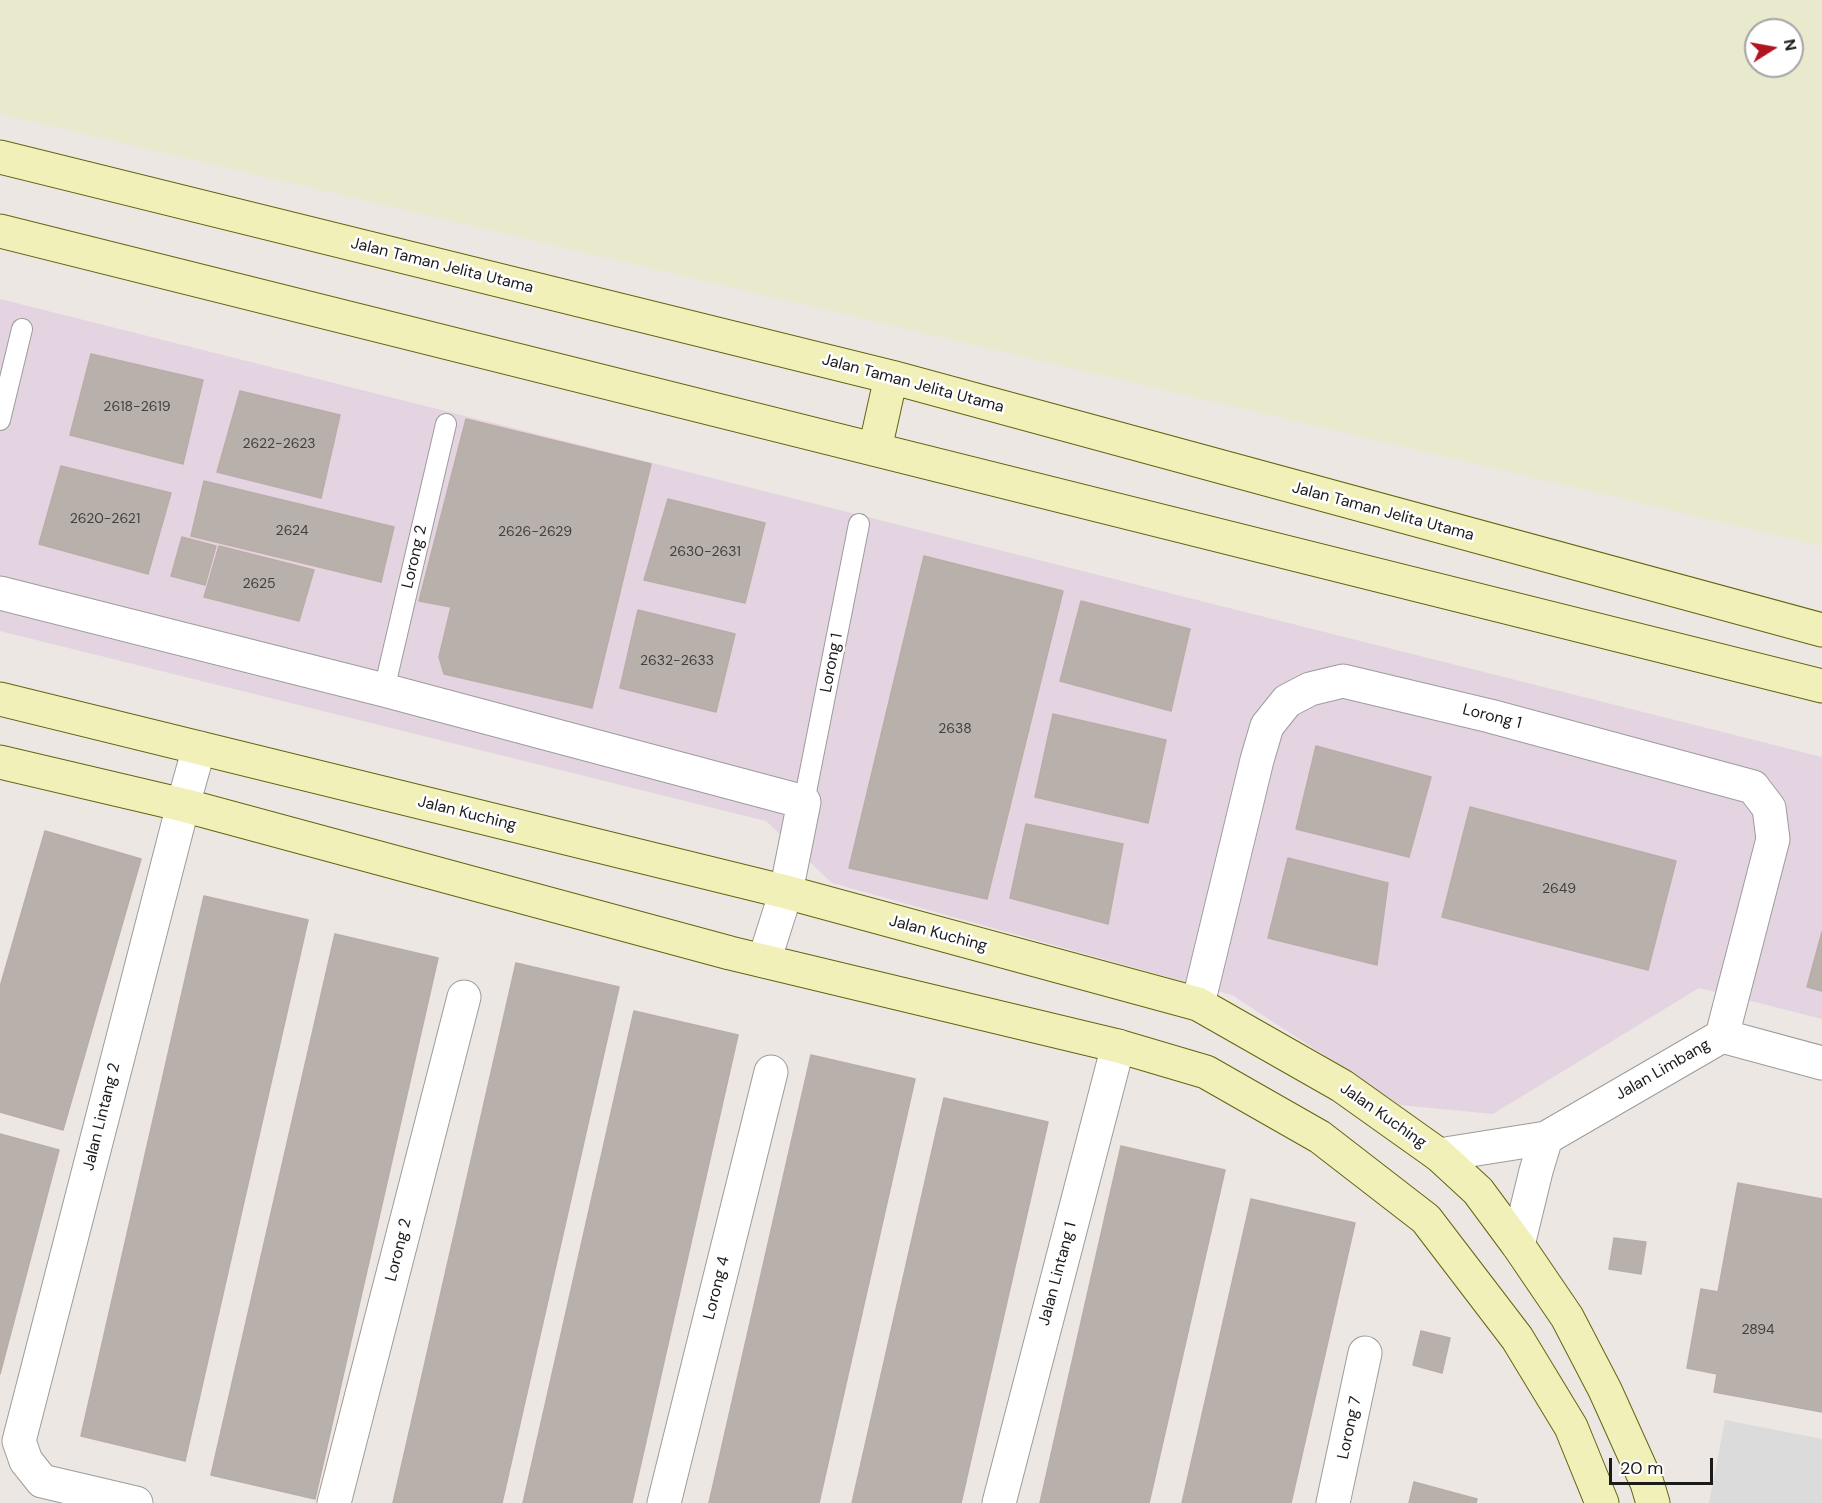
<!DOCTYPE html>
<html>
<head>
<meta charset="utf-8">
<style>
  body { margin:0 }
  #map { position:relative; width:1822px; height:1503px; overflow:hidden; background:#ece7e2; font-family:"DM Sans",sans-serif }
  canvas { display:block }
  .north { position:absolute; left:1744px; top:18px; width:60px; height:60px; box-sizing:border-box; background:#fff; border:2px solid #a4a4a4; border-radius:50%; rotate:79deg; font-size:16px; font-weight:700; line-height:24px; text-align:center; color:#1b1b1b }
  .north::after { content:''; display:block; margin:auto; width:21px; height:27px; background:#b21422; clip-path:polygon(50% 0,100% 100%,50% 72%,0 100%) }
  .scale { position:absolute; left:1609px; top:1458px; width:104px; height:27px; box-sizing:border-box; border:3px solid #1b1b1b; border-top:0; padding-left:8px; font-size:18px; line-height:21px; white-space:nowrap; color:#1b1b1b; -webkit-text-stroke:4px #fff; paint-order:stroke }
</style>
</head>
<body>
<div id="map">
<canvas width="1822" height="1503"></canvas>
<div class="north">N</div>
<div class="scale">20 m</div>
</div>
<script>
const ctx = document.querySelector('canvas').getContext('2d');
ctx.lineJoin = 'round';
function paint(path, color) { ctx.fillStyle = color; ctx.fill(path, 'evenodd'); }
const toPath = rows => new Path2D(rows.map(r => 'M' + r).join(''));
function stroke(path, color, width, dash) { ctx.strokeStyle = color; ctx.lineWidth = width; ctx.lineCap = dash ? 'butt' : 'round'; ctx.setLineDash(dash || []); ctx.stroke(path); }
function label(font, color, halo, rows, align = 'center') {
  ctx.font = font + ' "DM Sans",sans-serif'; ctx.lineWidth = 5; ctx.setLineDash([]); ctx.textBaseline = 'middle'; ctx.strokeStyle = halo; ctx.fillStyle = color; for (const [text, x, y, turn = 0] of rows) {
    ctx.save(); ctx.translate(x, y); ctx.rotate((+turn || 0) * Math.PI / 180); ctx.textAlign = isNaN(turn) ? turn : align; if (halo) ctx.strokeText(text, 0, 0); ctx.fillText(text, 0, 0); ctx.restore();
  }
}
paint(toPath([
  [0,299,1822,757,1822,1019,1699,988,1493,1114,1400,1105,1232,995,832,883,766,821,0,631]
]), '#e4d4e2');
paint(toPath([
  [0,0,1822,0,1822,546,0,114],
  [1756,30,1792,30,1792,66,1756,66]
]), '#e9e9ce');
paint(toPath([
  [1725,1420,1822,1439,1822,1503,1709,1503]
]), '#dbdbdb');
const building = toPath([
  [91,354,203,380,183,464,70,435,91,354],
  [240,391,340,415,321,498,217,472,240,391],
  [466,419,651,464,592,708,444,674,439,657,451,607,419,601,466,419],
  [61,466,171,493,148,574,39,544,61,466],
  [204,481,394,527,381,582,191,536,204,481],
  [668,499,765,523,745,603,644,580,668,499],
  [182,537,216,546,205,585,171,576,182,537],
  [219,546,314,570,299,621,204,597,219,546],
  [924,556,1063,591,987,899,849,868,924,556],
  [1081,601,1190,629,1171,711,1060,681,1081,601],
  [638,610,735,634,716,712,620,688,638,610],
  [1053,714,1166,740,1148,823,1035,797,1053,714],
  [1316,746,1431,777,1409,857,1296,829,1316,746],
  [1470,807,1676,861,1648,970,1442,917,1470,807],
  [1026,824,1123,844,1108,924,1010,898,1026,824],
  [45,831,141,859,63,1130,0,1112,0,987,45,831],
  [1288,858,1388,883,1377,965,1268,938,1288,858],
  [204,896,308,920,185,1461,81,1436,204,896],
  [1822,932,1822,991,1807,987,1822,932],
  [335,934,438,958,315,1499,211,1475,335,934],
  [516,963,619,987,502,1503,393,1503,516,963],
  [634,1011,738,1035,632,1503,523,1503,634,1011],
  [811,1055,915,1079,819,1503,709,1503,811,1055],
  [944,1098,1048,1122,961,1503,852,1503,944,1098],
  [0,1134,59,1150,0,1374,0,1134],
  [1121,1146,1225,1170,1149,1503,1040,1503,1121,1146],
  [1738,1183,1822,1199,1822,1412,1714,1392,1717,1374,1687,1368,1701,1289,1718,1292,1738,1183],
  [1251,1199,1355,1223,1291,1503,1182,1503,1251,1199],
  [1614,1238,1646,1242,1641,1274,1609,1269,1614,1238],
  [1421,1331,1450,1338,1442,1373,1413,1365,1421,1331],
  [1414,1482,1477,1499,1476,1503,1409,1503,1414,1482]
]);
paint(building, '#b8b0ab');
stroke(building, '#bbada6', 1.5);
const lane = toPath([
  [0,420,22,329],
  [384,690,446,424],
  [804,802,859,524]
]);
const street = toPath([
  [0,593,384,690,804,802,786,892,764,961],
  [1198,1004,1257,760,1267,726,1287,701,1310,689,1343,681,1490,716,1753,787,1769,808,1773,839,1722,1036],
  [1439,1155,1546,1138,1722,1036,1822,1063],
  [1518,1245,1536,1171,1546,1138],
  [136,1503,42,1481,26,1461,19,1441,183,805,199,748],
  [334,1503,464,997],
  [664,1503,771,1072],
  [999,1503,1118,1046],
  [1333,1503,1365,1353]
]);
const secondary = toPath([
  [0,157,891,377,1822,630],
  [0,231,1822,686],
  [875,449,891,377],
  [0,699,786,892,1198,1004,1342,1086,1439,1155,1478,1191,1518,1245,1567,1317,1605,1390,1647,1483,1653,1503],
  [0,762,183,805,730,953,1118,1046,1206,1072,1320,1137,1426,1219,1517,1338,1571,1427,1602,1503]
]);
stroke(lane, '#9c9c9c', 22);
stroke(street, '#9c9c9c', 35);
stroke(secondary, '#63650f', 35);
stroke(lane, '#fff', 20);
stroke(street, '#fff', 33);
stroke(secondary, '#f2f0b9', 33);
label('14px', '#42403f', null, [
  ["2618-2619",137,407],
  ["2622-2623",279,444],
  ["2620-2621",105,519],
  ["2624",292,531],
  ["2626-2629",535,532],
  ["2630-2631",705,552],
  ["2625",259,584],
  ["2632-2633",677,661],
  ["2638",955,729],
  ["2649",1559,889],
  ["2894",1758,1330]
]);
label('16px', '#1b1b1b', '#fff', [
  ["Jalan Taman Jelita Utama",442,266,14],
  ["Jalan Taman Jelita Utama",913,384,15],
  ["Jalan Taman Jelita Utama",1383,512,15],
  ["Lorong 2",415,557,-77],
  ["Lorong 1",832,663,-79],
  ["Lorong 1",1492,717,14],
  ["Jalan Kuching",467,814,14],
  ["Jalan Kuching",938,934,15],
  ["Jalan Limbang",1663,1070,-30],
  ["Jalan Kuching",1383,1116,35],
  ["Jalan Lintang 2",102,1117,-76],
  ["Lorong 2",399,1250,-76],
  ["Jalan Lintang 1",1058,1274,-75],
  ["Lorong 4",717,1288,-76],
  ["Lorong 7",1350,1428,-78]
]);
</script>
</body>
</html>
